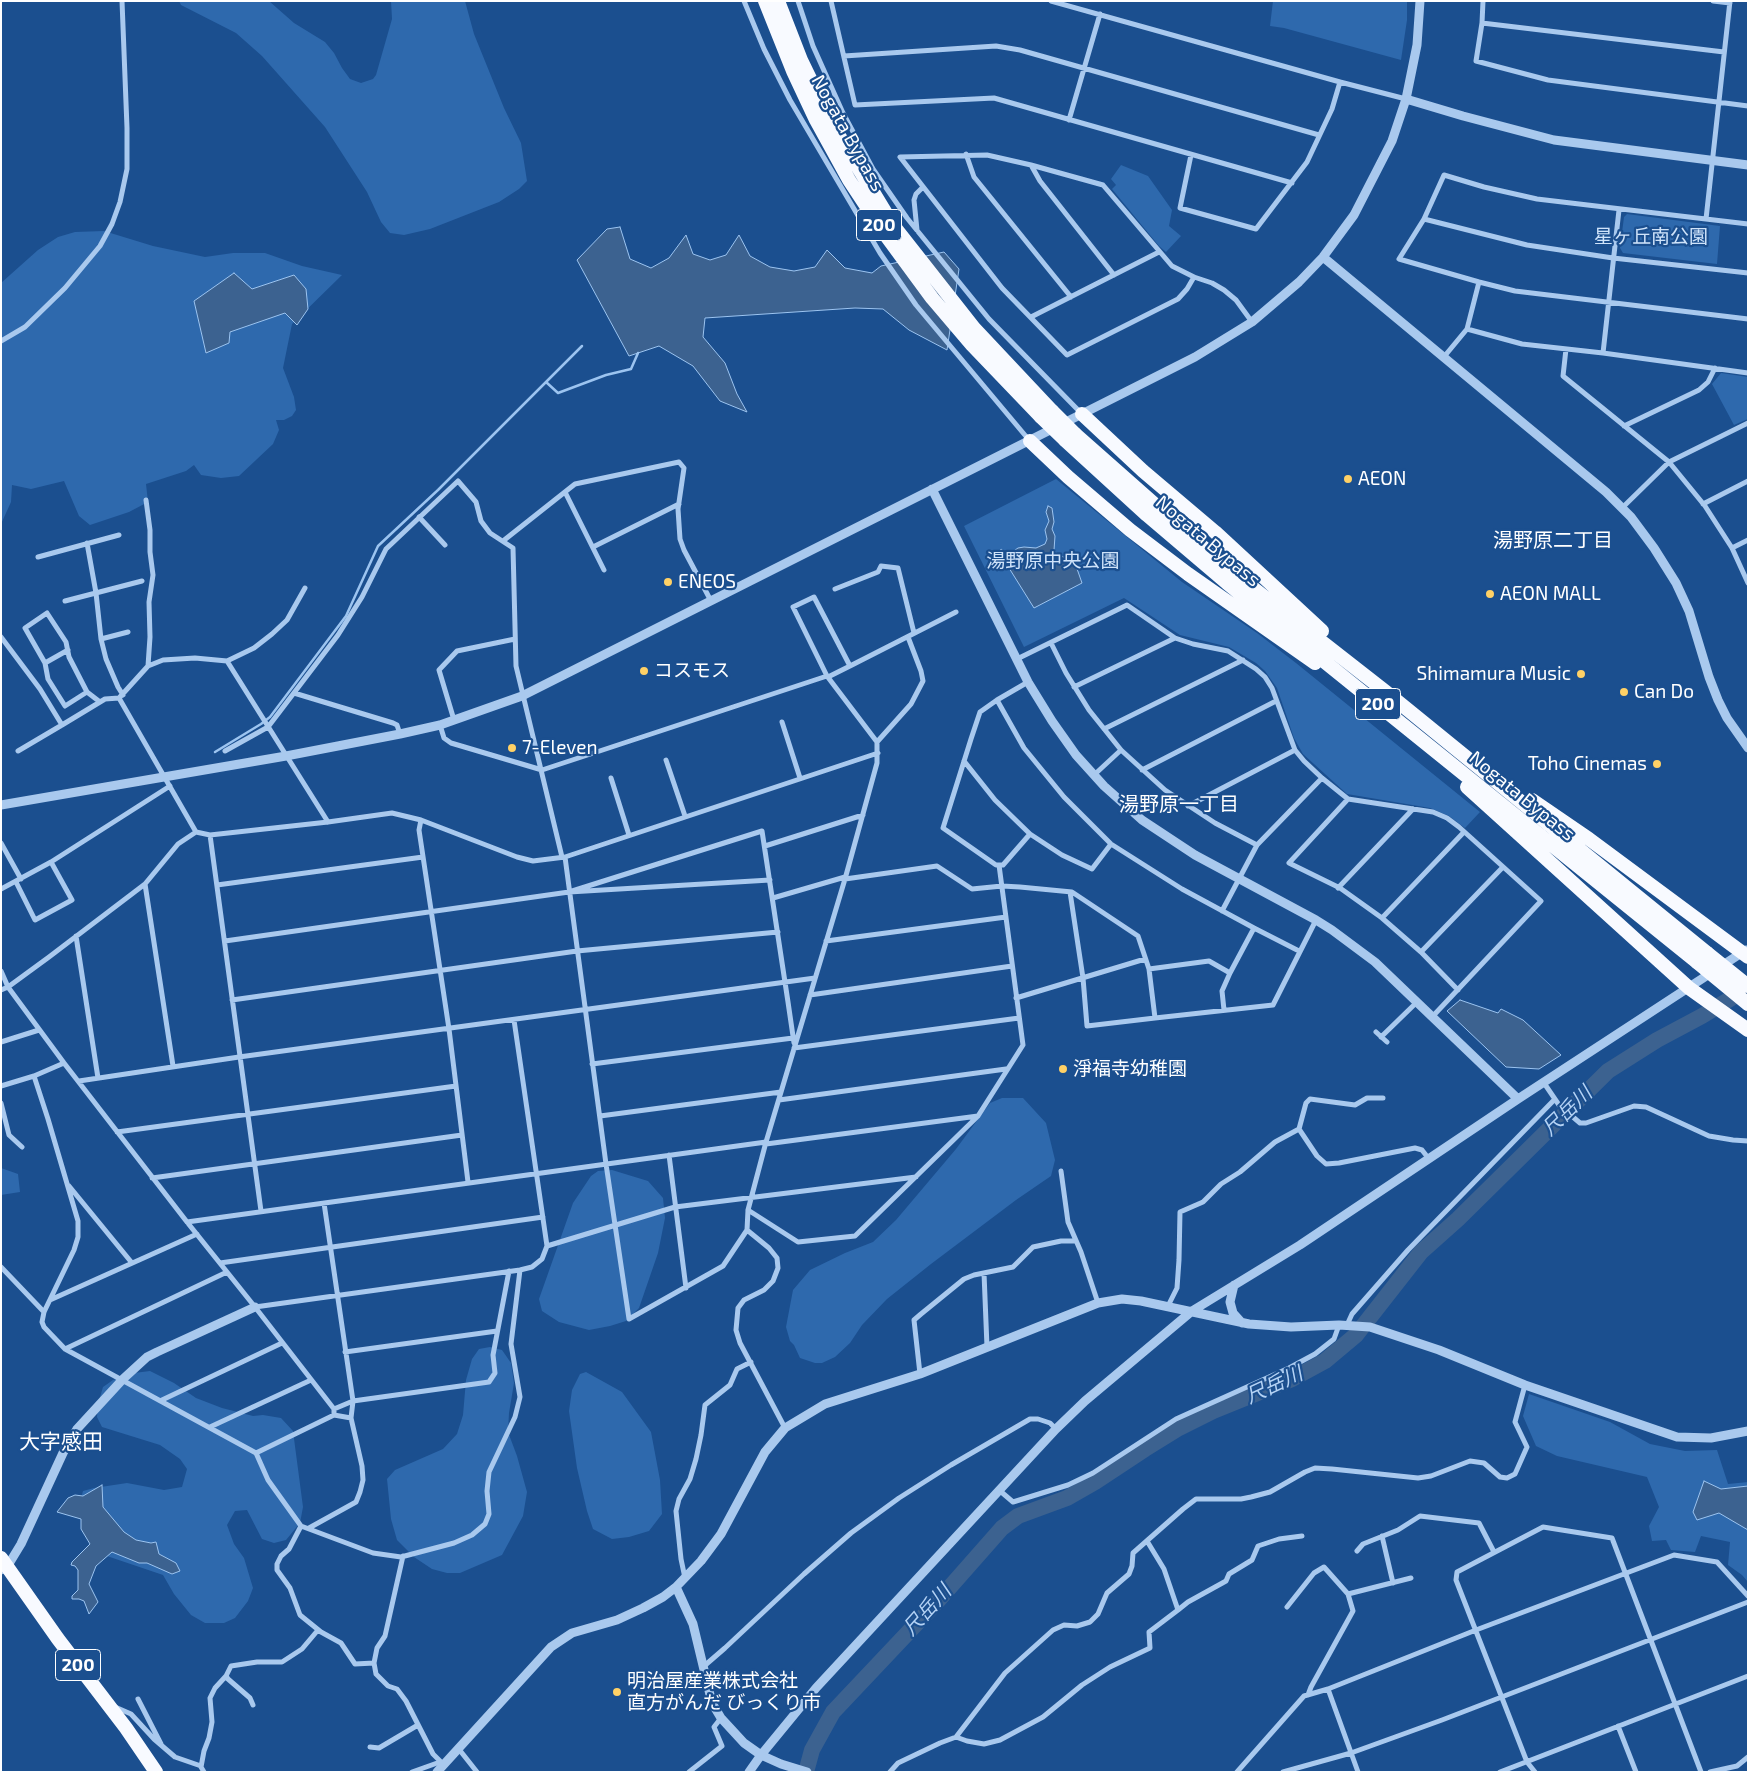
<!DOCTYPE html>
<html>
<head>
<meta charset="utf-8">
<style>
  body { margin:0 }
  #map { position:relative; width:1749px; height:1773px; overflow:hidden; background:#1b4f8f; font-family:"Exo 2",sans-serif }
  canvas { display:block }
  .frame { position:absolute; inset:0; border:2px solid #fff; pointer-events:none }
</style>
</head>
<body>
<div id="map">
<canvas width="1749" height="1773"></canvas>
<div class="frame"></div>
</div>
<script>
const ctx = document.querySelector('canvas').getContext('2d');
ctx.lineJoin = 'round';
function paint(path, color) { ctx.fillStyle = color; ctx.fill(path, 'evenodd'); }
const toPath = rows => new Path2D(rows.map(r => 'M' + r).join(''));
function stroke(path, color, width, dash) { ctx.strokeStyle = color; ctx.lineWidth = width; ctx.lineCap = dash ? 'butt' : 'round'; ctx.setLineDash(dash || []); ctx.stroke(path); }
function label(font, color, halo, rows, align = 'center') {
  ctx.font = font + ' "Exo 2","Noto Sans JP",sans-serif'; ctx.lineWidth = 4.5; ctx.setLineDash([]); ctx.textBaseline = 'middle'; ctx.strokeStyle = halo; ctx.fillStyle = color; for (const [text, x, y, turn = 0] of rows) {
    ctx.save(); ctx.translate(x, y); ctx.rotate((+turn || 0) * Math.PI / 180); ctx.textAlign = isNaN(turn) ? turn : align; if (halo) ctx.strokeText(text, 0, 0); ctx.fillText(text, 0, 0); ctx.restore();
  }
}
paint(toPath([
  [179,1,269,1,294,23,325,42,334,53,342,68,350,79,361,83,373,79,376,75,392,19,391,1,465,1,474,34,504,108,521,143,527,181,519,189,499,202,430,229,404,235,390,233,381,222,367,192,325,127,262,56,236,33,181,5],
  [1273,1,1407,1,1407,20,1401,60,1284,28,1270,26],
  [1121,165,1148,176,1172,210,1169,226,1181,236,1166,252,1159,246,1112,189,1116,185,1111,179],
  [1627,214,1720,226,1717,264,1623,253,1620,248,1624,217],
  [104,231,153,246,205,257,233,253,265,253,302,266,342,275,292,324,283,368,294,397,296,410,292,416,284,420,276,420,279,430,273,444,239,476,221,478,201,475,194,465,186,471,146,484,148,502,129,512,90,525,79,516,64,481,31,489,12,485,11,502,1,524,1,283,38,250,58,237,75,232],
  [1721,373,1748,377,1748,419,1734,425,1712,384],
  [1056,479,1182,582,1257,633,1296,663,1480,812,1465,828,1449,816,1430,808,1347,794,1303,754,1294,738,1277,688,1265,671,1256,663,1229,647,1180,635,1124,598,1024,647,964,526],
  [1002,1098,1023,1098,1046,1123,1055,1160,1051,1176,1016,1200,931,1264,887,1299,862,1325,850,1343,835,1357,822,1363,815,1363,800,1358,794,1345,790,1341,786,1327,793,1290,810,1270,845,1253,873,1242,896,1220,956,1149,990,1103],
  [1,1168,18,1174,20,1192,1,1195],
  [612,1170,648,1181,663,1198,665,1218,658,1253,639,1308,626,1321,610,1326,589,1330,559,1322,542,1311,539,1299,573,1203,591,1176,598,1171],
  [490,1347,502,1350,511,1363,514,1383,509,1413,508,1432,517,1456,527,1492,523,1516,502,1555,460,1573,447,1573,432,1569,414,1557,397,1540,391,1519,387,1479,395,1470,443,1449,457,1434,463,1415,466,1380,472,1359,479,1349],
  [150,1371,174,1383,196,1398,222,1408,253,1416,263,1415,281,1418,293,1431,303,1507,300,1523,286,1540,274,1543,262,1539,247,1510,235,1511,227,1525,234,1544,244,1558,253,1588,248,1601,235,1618,224,1623,205,1623,191,1615,174,1594,163,1575,101,1554,85,1532,80,1515,79,1506,83,1491,94,1488,127,1483,164,1490,182,1487,187,1469,180,1459,160,1445,102,1427,97,1417,98,1404,103,1387,113,1380,134,1373],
  [586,1372,622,1392,651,1432,660,1480,662,1514,649,1531,629,1537,612,1539,593,1529,587,1511,577,1468,569,1411,572,1390,580,1374],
  [1529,1394,1610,1422,1650,1444,1685,1451,1717,1450,1728,1484,1748,1482,1748,1582,1742,1575,1728,1565,1730,1542,1701,1536,1695,1552,1671,1550,1666,1540,1652,1541,1649,1526,1659,1507,1647,1477,1557,1456,1536,1446,1523,1416]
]), '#2e69ad');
const water = toPath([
  [620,227,630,259,651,268,669,258,686,235,693,254,710,260,726,255,739,235,750,256,770,267,794,271,815,267,827,250,845,268,872,273,881,266,944,252,959,269,947,350,909,330,883,309,855,308,705,318,703,337,725,363,737,394,747,412,720,401,693,366,659,346,629,356,577,260,607,229,620,227],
  [234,273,252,289,294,275,306,289,308,309,297,325,285,313,230,332,229,343,206,353,194,301,234,273],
  [1048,506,1052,508,1054,522,1052,529,1055,536,1054,550,1056,553,1075,563,1082,583,1034,608,999,552,1001,549,1008,555,1018,548,1024,547,1036,548,1045,544,1047,539,1045,530,1049,521,1046,512,1048,506],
  [1460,1000,1498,1013,1501,1009,1523,1020,1561,1055,1539,1069,1506,1067,1447,1011,1460,1000],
  [1704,1481,1721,1489,1748,1486,1748,1530,1719,1513,1697,1520,1693,1512,1704,1481],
  [102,1485,103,1507,124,1532,136,1540,151,1543,156,1542,159,1554,176,1563,180,1571,172,1574,147,1563,139,1563,112,1552,96,1566,89,1584,98,1602,89,1614,84,1601,79,1599,72,1599,72,1596,78,1590,78,1570,75,1566,71,1565,72,1562,90,1544,81,1529,81,1519,57,1512,68,1498,75,1495,83,1496,102,1485]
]);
paint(water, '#3c6290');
stroke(water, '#9cc4f0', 1);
stroke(toPath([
  [546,382,558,393,606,375,631,369,638,353],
  [215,752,261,724,270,717,346,616,378,546,438,490,582,346]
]), '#9cc4f0', 2.5);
stroke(toPath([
  [806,1772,812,1750,833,1712,935,1604,1002,1528,1018,1516,1067,1498,1095,1482,1145,1449,1179,1428,1213,1411,1292,1379,1325,1361,1356,1335,1421,1252,1458,1219,1608,1071,1657,1040,1702,1016,1748,988]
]), '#3c6290', 16);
stroke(toPath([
  [744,1,764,49,790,100,880,253,916,305,1029,440],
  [798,1,813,46,843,113,873,169,907,218,989,319,1080,412],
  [831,1,855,105,994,98,1292,183],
  [1051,1,1340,82,1406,99],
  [1483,1,1482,23,1476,61,1548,80,1748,106],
  [1713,1,1730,3],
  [1482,23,1724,52],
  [844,56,996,46,1020,50,1319,135],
  [1069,120,1100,14],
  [966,154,974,177,1071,297],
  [1191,155,1180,208,1256,229,1307,162,1332,109,1340,82],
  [1031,165,1040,181,1114,275],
  [1424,219,1527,245,1613,258,1748,273],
  [1706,219,1730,1],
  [1748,224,1537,199,1484,187,1444,175,1424,219,1399,259,1479,282,1515,291,1748,319],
  [917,230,914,200,916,194,923,187],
  [1194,277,1187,289,1178,299,1067,355,1002,288,900,157,987,155,1031,165,1103,185,1172,266,1194,277,1212,283,1224,290,1236,300,1252,322],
  [1031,317,1159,252],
  [1467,329,1522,344,1603,353,1748,373],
  [1,341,25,327,65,288,100,246,112,224,120,202,127,169,127,128,122,1],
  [1566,349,1563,376,1669,462,1705,506,1732,548,1748,583],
  [1603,353,1619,210],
  [1443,358,1467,329,1479,282],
  [1624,426,1699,390,1708,382,1715,368],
  [565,492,604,570],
  [146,500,150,530,150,552,153,575,149,602,150,637,148,666],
  [1703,504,1748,481],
  [1622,508,1669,462,1748,423],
  [419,517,445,545],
  [503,541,575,484,679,462,684,468,678,509,680,539,684,550,711,601],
  [87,543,96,593,101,639,106,659,118,687,123,695],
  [593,547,679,504],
  [1732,548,1748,540],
  [38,557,119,535],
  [835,589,878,572,881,566,898,568,914,633],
  [65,601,142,581],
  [1,637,40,689,62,725,105,699,119,698,148,666,163,660,195,658,227,661,328,822],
  [101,639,128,632],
  [1051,643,1066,673,1089,710,1121,750,1165,790,1215,823,1257,845,1322,778],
  [1017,659,1127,605,1175,638,1193,644,1228,651,1256,669,1265,677,1272,688,1295,750,1304,761,1322,778,1348,799,1433,812,1447,818,1459,827,1541,901,1433,1016],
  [227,661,254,648,272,634,287,620,305,588],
  [45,663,68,650],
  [850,666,956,612],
  [827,676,793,607,814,597,850,666,828,677],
  [1028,682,997,700,1024,748,1064,797,1111,844,1182,889,1254,928],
  [1074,687,1175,638],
  [87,692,65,706,48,679,45,663,25,628,47,613,66,642,69,657,87,692,100,702],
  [294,693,393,723,397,725,400,734],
  [119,698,196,832,210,835,328,822,392,813,421,820,517,857,533,861,565,857,878,753],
  [454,720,439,670,457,651,515,639],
  [782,722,800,778],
  [440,725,444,738,451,743,542,770,827,676,877,742,877,763,845,879,766,1142,748,1210,747,1230,723,1266,629,1319,606,1164,565,857],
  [1104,729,1243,660],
  [877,742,911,704,923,681,921,671,908,637],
  [18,751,62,725],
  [225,751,268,727,338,635,362,597,386,549,458,481,476,502,481,521,490,533,513,548,516,666,562,857],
  [666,760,685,816],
  [964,761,995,800,1030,834,1003,865,996,865,943,828,971,739,980,712,997,700],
  [1142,770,1276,701],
  [1094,775,1121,750],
  [611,778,629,835],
  [1348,799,1289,863,1340,888,1382,918,1421,952,1458,990],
  [1188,806,1295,750],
  [421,820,419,830,449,1029,468,1182],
  [1030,834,1062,855,1092,869,1111,844],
  [210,835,261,1211],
  [1,843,21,879],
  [765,846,863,815],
  [845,879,937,866,972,889,1002,886,1020,887,1072,892,1138,936,1149,969,1155,1018,1273,1005,1316,920],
  [770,880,569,892,762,831,788,1002,794,1043],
  [16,882,35,920,72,900,51,862],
  [145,884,173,1066],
  [217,885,423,857],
  [1338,888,1413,809],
  [1,889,51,862,170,786],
  [1070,892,1083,978,1087,1026,1155,1018],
  [773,898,845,877],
  [1222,911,1257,845],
  [1382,918,1464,832],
  [76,936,98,1078],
  [225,941,569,892],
  [826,941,1006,917],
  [1421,952,1503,867],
  [1149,969,1209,961,1230,973,1222,991,1224,1010],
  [1,971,8,987,64,1063,187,1222,255,1307,334,1409,334,1415],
  [1230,973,1254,928,1299,951],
  [1,990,8,987,49,957,145,884,178,844,196,832],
  [810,995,1012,966],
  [1016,998,1145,959],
  [232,1000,577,951,778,932],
  [1376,1032,1387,1042],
  [1381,1037,1417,1002],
  [1,1042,39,1030],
  [794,1048,1019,1018],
  [64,1063,34,1076,48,1119,78,1221,78,1237,74,1250,44,1312,42,1322,44,1327,65,1349,256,1453,334,1415,351,1418,362,1466,363,1480,360,1492,356,1502,309,1528],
  [592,1064,793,1038],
  [79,1081,239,1057,815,978],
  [1544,1083,1559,1105,1580,1123,1586,1123,1634,1106,1646,1107,1709,1136,1733,1140,1748,1141],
  [1,1086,34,1076],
  [779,1100,1006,1069],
  [1,1103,9,1135,22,1147],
  [600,1116,781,1092],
  [1299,1129,1317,1156,1326,1164,1339,1163,1415,1148,1422,1150,1429,1159],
  [117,1132,456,1086],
  [766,1144,978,1116],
  [669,1155,686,1288],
  [1061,1171,1068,1222,1081,1252,1098,1303],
  [152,1178,462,1135],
  [69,1186,132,1263],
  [324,1203,353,1401,334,1409],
  [748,1210,798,1242,855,1236,978,1116,1023,1045,999,865],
  [187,1222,766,1142],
  [747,1230,769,1248,777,1258,778,1268,773,1281,764,1290,744,1300,738,1308,736,1330,740,1343,785,1428],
  [547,1246,675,1207,916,1177],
  [220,1263,543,1217],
  [1,1267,44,1312],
  [984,1273,987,1347],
  [50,1300,197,1234],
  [1168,1306,1177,1288,1179,1260,1180,1212,1203,1202,1221,1184,1240,1172,1275,1142,1299,1129,1306,1103,1310,1099,1355,1105,1367,1098,1383,1098],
  [255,1307,520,1270,532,1267,542,1259,547,1246,514,1020],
  [1347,1325,1352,1314,1408,1250,1555,1099],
  [65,1349,227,1272],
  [345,1352,497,1331],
  [920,1374,914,1320,921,1314,964,1279,974,1275,1013,1267,1033,1247,1061,1241,1076,1241],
  [162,1400,282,1343],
  [351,1418,353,1401,489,1382,495,1373,493,1355,509,1271],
  [210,1427,311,1380],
  [256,1453,268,1480,301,1526,373,1553,401,1557,454,1543,472,1535,485,1524,489,1514,487,1491,489,1472,515,1417,520,1397,511,1344,520,1270],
  [999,1490,1013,1502,1068,1485,1093,1473,1176,1419,1289,1368,1315,1354,1334,1339,1339,1325],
  [301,1526,289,1549,281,1556,277,1564,277,1570,290,1588,300,1615,321,1632,341,1643,355,1664,374,1663],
  [1382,1536,1393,1583],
  [1357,1551,1363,1544,1398,1530,1420,1516,1479,1523,1494,1552],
  [403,1556,385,1636,377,1648,374,1663,376,1674,388,1686,397,1689,406,1701,433,1754,444,1765],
  [685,1578,681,1559,676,1511,679,1499,690,1479,696,1459,701,1435,705,1405,730,1385,737,1369,751,1362],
  [1348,1594,1411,1578],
  [1287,1607,1314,1573,1324,1567,1348,1594,1353,1611,1311,1687,1308,1695],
  [1178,1610,1188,1602,1226,1581,1229,1574,1252,1560,1258,1546,1279,1539,1302,1536],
  [703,1667,725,1648,804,1574,851,1533,899,1498,951,1465,1030,1419,1038,1419,1050,1423,1056,1429],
  [1328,1689,1358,1772],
  [138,1699,161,1744],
  [253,1705,250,1698,228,1679,226,1676,231,1666,257,1662,282,1662,302,1649,318,1630],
  [115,1707,131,1714,154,1739,175,1757,201,1766],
  [1618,1726,1636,1772],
  [956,1737,967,1741,984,1744,1000,1740,1043,1717,1082,1685,1110,1667,1150,1648,1149,1632,1178,1610,1164,1569,1147,1541],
  [370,1747,379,1748,418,1725],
  [458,1748,477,1772],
  [204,1772,201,1767,204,1751,209,1738,212,1722,210,1698,215,1688,226,1676],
  [412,1772,440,1762],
  [689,1772,722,1746,714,1727,721,1718],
  [890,1772,898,1763,940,1743,956,1737,1005,1673,1053,1630,1064,1625,1077,1626,1090,1622,1098,1614,1107,1593,1129,1574,1132,1566,1133,1553,1183,1509,1196,1499,1241,1499,1251,1497,1270,1492,1305,1472,1315,1468,1332,1469,1418,1478,1431,1476,1470,1461,1484,1463,1500,1477,1507,1478,1515,1474,1527,1447,1515,1422,1525,1385],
  [1237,1772,1304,1696,1328,1689,1476,1630,1674,1555,1717,1562,1748,1596],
  [1283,1772,1351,1753,1442,1720,1748,1602],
  [1500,1772,1748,1676],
  [1535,1772,1527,1762,1456,1580,1457,1572,1543,1527,1612,1538,1701,1772],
  [1710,1772,1737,1766,1748,1757]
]), '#a9c9ee', 5);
stroke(toPath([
  [1406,99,1463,116,1554,140,1748,165],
  [1323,257,1606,492,1631,517,1654,548,1676,583,1689,611,1709,677,1718,700,1727,718,1748,748],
  [932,489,1028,682,1052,721,1076,755,1104,786,1142,820,1195,855,1316,920,1332,930,1375,962,1518,1099],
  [1,805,286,756,400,734,440,725,522,696,1195,357,1252,322,1299,282,1323,257,1354,215,1392,141,1406,99,1417,45,1420,1],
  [1234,1285,1230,1302,1233,1313,1242,1323],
  [1,1570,7,1567,21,1544,63,1453,77,1429,123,1379,147,1357,157,1352,255,1307],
  [676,1587,693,1624,712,1703,721,1718,744,1743,761,1755,781,1764,807,1772],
  [437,1772,551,1647,572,1633,617,1620,643,1608,663,1597,676,1587,701,1561,721,1534,765,1452,785,1428,825,1404,920,1374,1098,1303,1122,1299,1141,1301,1249,1324,1291,1327,1339,1325,1370,1327,1439,1350,1525,1385,1677,1437,1711,1438,1748,1431],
  [749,1772,761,1755,816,1688,1056,1429,1085,1401,1192,1311,1300,1245,1518,1099,1746,950]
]), '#a9c9ee', 9);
stroke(toPath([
  [765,1,793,71,816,120,849,180,882,230,932,298,972,345,1041,417],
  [778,1,801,60,833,126,893,225,974,328,1052,411],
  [1082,414,1143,471,1215,532,1322,631],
  [1075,434,1221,563,1386,692,1707,953],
  [1065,440,1147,515,1227,583,1697,962],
  [1030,441,1068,477,1130,530,1188,574,1315,663],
  [1467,787,1689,988,1748,1030],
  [1532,800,1589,839,1748,957],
  [1,1558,58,1639,126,1728,156,1772]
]), '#f8faff', 14);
stroke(toPath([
  [1052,411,1075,434],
  [1041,417,1065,440],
  [1707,953,1748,986],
  [1697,962,1748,1004]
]), '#f8faff', 14);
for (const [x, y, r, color] of [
  [1348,479,5,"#ffd166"],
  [668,582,5,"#ffd166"],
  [1490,594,5,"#ffd166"],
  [644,671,5,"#ffd166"],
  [1581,674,5,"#ffd166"],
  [1624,692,5,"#ffd166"],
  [512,748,5,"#ffd166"],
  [1657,764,5,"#ffd166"],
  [1063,1069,5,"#ffd166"],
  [617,1692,5,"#ffd166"]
]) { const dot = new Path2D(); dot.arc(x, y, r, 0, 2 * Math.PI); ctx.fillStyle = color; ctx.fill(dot); stroke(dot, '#1b4f8f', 2); }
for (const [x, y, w] of [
  [879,225,45],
  [1378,704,45],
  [78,1665,45]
]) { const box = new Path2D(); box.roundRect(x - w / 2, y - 15.5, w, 31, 4); ctx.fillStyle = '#1b4f8f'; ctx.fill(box); stroke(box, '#fff', 1); }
label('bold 18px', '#fff', null, [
  ["200",879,225],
  ["200",1378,704],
  ["200",78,1665]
]);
label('19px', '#fff', '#1b4f8f', [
  ["Nogata Bypass",848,133,61],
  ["Nogata Bypass",1208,541,40],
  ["Nogata Bypass",1522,796,39]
]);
label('19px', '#cfe3fa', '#1b4f8f', [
  ["星ヶ丘南公園",1651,237],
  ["湯野原中央公園",1053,561]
]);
label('19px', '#fff', '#1b4f8f', [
  ["AEON",1358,479],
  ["ENEOS",678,582],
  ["AEON MALL",1500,594],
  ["コスモス",654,671],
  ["Shimamura Music",1571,674,"right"],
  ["Can Do",1634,692],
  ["7-Eleven",522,748],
  ["Toho Cinemas",1647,764,"right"],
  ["淨福寺幼稚園",1073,1069],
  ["明治屋産業株式会社",627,1681],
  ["直方がんだ びっくり市",627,1703]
], 'left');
label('20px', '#fff', '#1b4f8f', [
  ["湯野原二丁目",1553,540],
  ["湯野原一丁目",1179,804]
]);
label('italic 20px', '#b5d3f5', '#1b4f8f', [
  ["尺岳川",1567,1111,-44],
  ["尺岳川",1274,1385,-25],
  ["尺岳川",927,1610,-48]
]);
label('21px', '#fff', '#1b4f8f', [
  ["大字感田",61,1442]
]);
</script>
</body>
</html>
